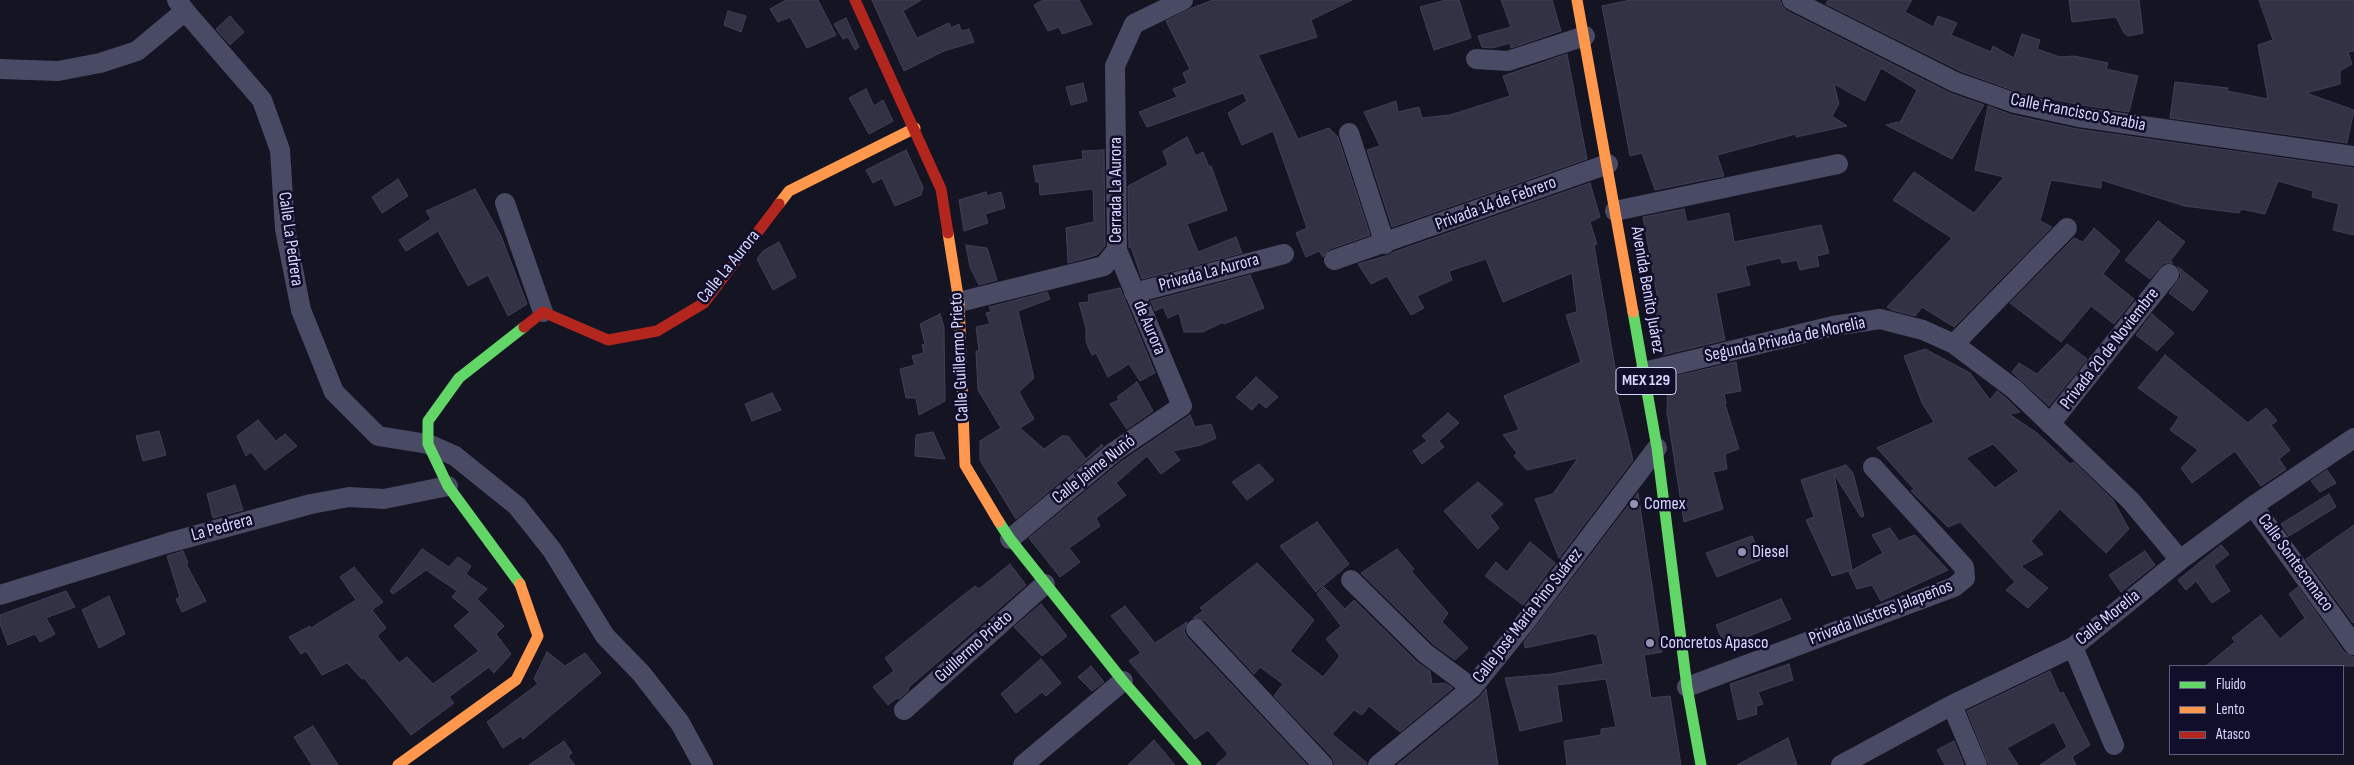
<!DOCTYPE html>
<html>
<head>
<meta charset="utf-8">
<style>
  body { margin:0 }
  #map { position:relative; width:2354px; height:765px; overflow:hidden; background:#151423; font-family:"Sofia Sans Condensed",sans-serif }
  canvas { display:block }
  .legend { position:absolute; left:2169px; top:665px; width:175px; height:90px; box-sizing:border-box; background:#100e29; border:1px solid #605e7f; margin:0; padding:6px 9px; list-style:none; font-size:15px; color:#d7d6ff }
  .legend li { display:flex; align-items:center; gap:10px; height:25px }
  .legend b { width:25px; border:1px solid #605e7f }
</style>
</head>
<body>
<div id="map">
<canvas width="2354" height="765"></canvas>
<ul class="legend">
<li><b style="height:6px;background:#63d668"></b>Fluido</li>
<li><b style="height:6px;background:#ff974d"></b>Lento</li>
<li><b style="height:6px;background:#b3261e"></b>Atasco</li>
</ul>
</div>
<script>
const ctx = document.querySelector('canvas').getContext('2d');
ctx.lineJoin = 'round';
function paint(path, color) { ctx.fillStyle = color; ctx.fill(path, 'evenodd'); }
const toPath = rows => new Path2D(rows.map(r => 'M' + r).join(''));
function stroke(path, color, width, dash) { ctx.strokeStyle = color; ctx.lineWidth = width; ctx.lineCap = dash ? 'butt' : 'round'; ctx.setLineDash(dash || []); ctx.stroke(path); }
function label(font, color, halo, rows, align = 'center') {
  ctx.font = font + ' "Sofia Sans Condensed",sans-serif'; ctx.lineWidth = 5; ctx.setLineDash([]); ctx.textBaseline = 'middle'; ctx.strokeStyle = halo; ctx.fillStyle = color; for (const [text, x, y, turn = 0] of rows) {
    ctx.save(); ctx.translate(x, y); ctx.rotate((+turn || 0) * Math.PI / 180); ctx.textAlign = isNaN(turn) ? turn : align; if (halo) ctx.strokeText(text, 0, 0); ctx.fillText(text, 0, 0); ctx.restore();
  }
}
const building = toPath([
  [786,0,818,0,836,35,807,48,790,17,778,22,770,9,786,0],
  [872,0,921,0,903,11,917,38,949,23,951,28,959,24,961,31,969,29,974,42,944,51,904,71,872,0],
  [1043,0,1079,0,1092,24,1062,34,1059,27,1048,31,1034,5,1043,0],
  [1213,0,1352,0,1311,20,1317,37,1258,55,1298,139,1329,128,1338,137,1370,235,1330,249,1323,257,1319,251,1306,257,1296,233,1307,228,1273,131,1242,145,1228,113,1247,101,1243,93,1147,127,1139,112,1177,97,1173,89,1187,83,1183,73,1190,69,1166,21,1192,8,1213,0],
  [1446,0,1459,0,1471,38,1434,50,1420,7,1446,0],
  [1501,0,1552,0,1561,31,1511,48,1510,43,1492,48,1482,47,1478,36,1511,27,1501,0],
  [1631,0,1780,0,1782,6,1787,11,1950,93,1984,105,1952,159,1886,125,1903,121,1901,121,1917,90,1881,68,1865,101,1834,84,1839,104,1832,116,1847,126,1796,137,1796,134,1717,155,1724,176,1655,190,1642,153,1630,156,1602,6,1631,0],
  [1828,0,1912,0,1905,12,1933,27,1938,16,1957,23,1951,35,1991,52,1993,46,2014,58,2022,34,2040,40,2037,49,2060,57,2074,56,2108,63,2106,69,2138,76,2129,112,2081,105,2018,92,1960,71,1826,4,1828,0],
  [2069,0,2139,0,2143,33,2128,36,2124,33,2116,17,2072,22,2069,0],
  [2259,0,2354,0,2354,51,2348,52,2352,64,2340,71,2340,84,2306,93,2354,110,2347,143,2170,118,2175,82,2228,88,2227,91,2268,99,2258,45,2273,40,2259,0],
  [728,11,746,16,741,32,724,25,728,11],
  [230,16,244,32,230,45,216,29,230,16],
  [846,18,859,47,855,50,848,37,843,39,834,24,846,18],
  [1567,54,1587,159,1392,227,1367,150,1380,146,1364,112,1396,101,1398,112,1419,107,1422,118,1450,115,1510,96,1503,76,1567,54],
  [1083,83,1087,101,1071,105,1066,87,1083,83],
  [866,89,874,106,883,100,893,121,869,134,849,98,866,89],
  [1988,106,2012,115,2077,129,2354,168,2354,235,2333,230,2339,204,2312,197,2313,191,2278,181,2265,214,2241,209,2239,213,2185,206,2101,180,2101,188,2051,180,2040,221,2052,227,1954,327,1922,307,1915,316,1892,310,1887,307,1952,238,1893,200,1914,172,1974,213,2004,177,1975,170,1988,106],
  [1187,137,1196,156,1203,152,1209,167,1211,166,1227,210,1187,224,1198,252,1236,237,1242,253,1142,279,1131,247,1129,248,1128,186,1168,165,1163,151,1187,137],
  [906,150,923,187,921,195,895,206,882,178,873,183,866,170,906,150],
  [1104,150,1105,246,1097,255,1068,263,1066,228,1094,222,1093,189,1040,195,1039,182,1036,182,1033,166,1083,159,1082,151,1104,150],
  [398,179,408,196,382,213,372,197,398,179],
  [1590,183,1600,217,1590,222,1597,244,1594,245,1618,385,1615,386,1633,460,1559,558,1535,499,1553,494,1578,458,1527,470,1514,456,1517,453,1503,435,1519,430,1504,396,1581,362,1566,315,1577,312,1572,273,1503,302,1486,259,1449,271,1452,280,1417,296,1424,308,1411,315,1387,276,1371,284,1358,264,1389,255,1394,252,1590,183],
  [475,189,501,236,527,304,508,316,488,275,468,286,438,231,406,251,399,240,431,219,426,211,475,189],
  [986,192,987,196,1001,192,1005,208,985,214,988,223,964,231,959,200,986,192],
  [1684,209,1687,222,1729,213,1734,242,1821,225,1829,253,1817,256,1819,266,1800,270,1797,260,1782,263,1780,258,1745,266,1750,285,1716,293,1725,340,1663,355,1655,306,1659,306,1643,217,1684,209],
  [2158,221,2185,242,2170,261,2173,263,2164,263,2150,279,2125,260,2158,221],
  [2094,228,2120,251,2103,274,2134,299,2114,324,2091,306,2061,342,2010,303,2074,238,2083,242,2094,228],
  [779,242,796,277,773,290,757,259,763,251,779,242],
  [966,245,987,248,997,280,979,285,970,267,966,245],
  [2178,267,2208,291,2193,311,2169,293,2181,276,2178,267],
  [1250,275,1264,308,1224,324,1223,322,1203,332,1184,332,1179,313,1168,318,1163,307,1155,311,1151,301,1250,275],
  [1120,288,1155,373,1140,381,1129,364,1108,377,1096,353,1092,355,1086,342,1086,328,1079,303,1089,302,1088,295,1120,288],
  [1047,292,1050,299,1018,311,1034,378,1019,392,1034,419,1020,428,1044,449,1062,436,1068,436,1086,459,1102,444,1103,446,1016,519,980,460,980,441,1001,428,978,390,976,351,979,351,976,327,990,324,986,313,991,312,989,307,1047,292],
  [940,314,944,327,945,401,919,415,916,398,906,398,900,369,915,365,912,356,924,353,922,345,925,344,920,324,940,314],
  [2152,314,2174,333,2157,351,2136,335,2152,314],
  [2067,344,2087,359,2049,406,2012,372,2019,363,2037,374,2067,344],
  [1925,349,1970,373,1990,400,1997,391,2006,398,2020,412,2009,414,2037,433,2070,464,2074,462,2113,500,2129,529,2106,553,2060,509,2031,541,2043,554,2021,566,2048,588,2028,608,2006,590,2015,582,1960,522,1948,527,1911,491,1914,489,1877,448,1934,422,1922,403,1904,356,1925,349],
  [1993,444,2019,471,1995,488,1966,458,1993,444],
  [2165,355,2248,423,2266,408,2277,421,2271,425,2290,450,2279,459,2286,469,2261,486,2235,451,2192,483,2181,468,2198,450,2170,430,2179,417,2138,388,2165,355],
  [1736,362,1741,391,1724,394,1726,403,1725,404,1739,449,1725,454,1727,469,1713,472,1723,509,1684,522,1667,412,1668,378,1736,362],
  [1256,377,1278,397,1266,408,1259,402,1252,410,1236,397,1256,377],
  [1137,382,1153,411,1127,429,1110,404,1119,400,1117,397,1137,382],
  [772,393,781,410,752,421,745,404,772,393],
  [1448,413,1459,423,1439,441,1444,447,1422,464,1413,451,1427,441,1422,436,1448,413],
  [1190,415,1195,427,1211,424,1216,438,1201,445,1173,451,1180,460,1161,474,1147,456,1116,483,1126,495,1096,518,1100,526,1069,548,1080,562,1060,577,1029,538,1121,462,1190,415],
  [258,420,276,441,285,434,297,446,265,470,251,452,246,456,237,436,258,420],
  [159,431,166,455,143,461,136,436,159,431],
  [933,432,945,459,915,456,916,435,933,432],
  [1259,464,1274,480,1247,500,1232,482,1259,464],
  [1846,465,1853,473,1864,516,1861,517,1834,474,1852,570,1832,576,1806,520,1814,517,1801,480,1846,465],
  [2327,470,2336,483,2320,492,2311,481,2327,470],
  [1478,482,1503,504,1490,516,1499,528,1478,549,1444,511,1478,482],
  [235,485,243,510,213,518,207,494,235,485],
  [1638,493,1662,652,1644,655,1651,698,1670,696,1681,765,1567,765,1564,741,1601,735,1601,729,1616,727,1606,679,1557,685,1562,721,1520,731,1505,678,1552,674,1603,664,1597,635,1595,635,1594,633,1525,648,1524,642,1638,493],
  [2329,494,2336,507,2289,536,2281,524,2329,494],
  [1317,522,1349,564,1316,592,1280,546,1317,522],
  [2354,525,2354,622,2353,623,2306,559,2354,525],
  [1890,528,1899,541,1915,535,1948,570,1881,601,1872,585,1857,589,1849,572,1883,553,1872,535,1890,528],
  [1752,536,1762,559,1717,577,1706,553,1752,536],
  [1530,542,1555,563,1523,605,1485,576,1496,562,1507,572,1530,542],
  [2221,545,2229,554,2214,566,2230,591,2212,603,2196,581,2186,590,2178,580,2221,545],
  [422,549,449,567,458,557,471,566,466,574,487,589,477,599,504,626,496,634,511,654,494,673,489,667,449,697,454,703,411,735,364,678,362,679,347,663,322,675,306,651,301,654,289,637,310,626,311,628,356,600,340,577,354,567,383,602,372,610,386,628,377,636,399,663,407,657,433,684,479,651,454,626,470,612,452,597,457,591,426,570,393,594,390,591,422,549],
  [1397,549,1414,569,1411,571,1448,613,1442,622,1468,648,1455,660,1433,644,1361,573,1397,549],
  [183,551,188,563,186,564,206,601,182,612,176,599,180,597,167,556,183,551],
  [2145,551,2155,565,2121,592,2109,575,2145,551],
  [1257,563,1314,620,1290,651,1323,677,1340,656,1326,639,1341,626,1317,594,1324,587,1345,609,1354,600,1417,662,1430,671,1432,684,1445,683,1453,688,1400,732,1369,706,1362,715,1354,710,1332,734,1367,763,1366,765,1335,765,1332,757,1274,696,1283,684,1260,667,1254,674,1205,621,1193,618,1203,611,1200,608,1257,563],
  [1010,564,1026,585,908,688,909,690,899,699,897,698,888,705,873,687,894,671,885,658,956,601,975,586,979,589,1010,564],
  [2298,587,2344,652,2354,657,2354,666,2206,666,2235,642,2232,638,2261,615,2280,639,2305,618,2289,594,2298,587],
  [66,591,75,607,46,618,55,634,40,642,35,634,8,645,0,624,0,615,66,591],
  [109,596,125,634,99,648,82,610,109,596],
  [1781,599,1791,619,1725,646,1716,625,1781,599],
  [1041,604,1067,636,1042,656,1014,627,1041,604],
  [1125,606,1155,643,1187,622,1184,631,1187,637,1307,765,1216,765,1228,754,1208,730,1195,739,1129,661,1141,653,1111,616,1125,606],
  [547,652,565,666,585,653,601,673,523,739,521,736,503,748,487,722,538,684,534,679,547,652],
  [1041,659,1061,683,1046,696,1042,692,1016,713,1001,694,1041,659],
  [1789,664,1793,680,1758,692,1763,704,1756,706,1757,714,1738,720,1730,684,1789,664],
  [1091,666,1104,682,1092,691,1078,677,1091,666],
  [2050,671,2060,694,2063,692,2090,745,2072,757,2076,765,2040,765,2067,747,2054,722,2007,748,2018,765,1989,765,1967,711,2050,671],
  [1486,689,1498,765,1397,765,1480,697,1486,689],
  [313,726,338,765,312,765,294,737,313,726],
  [1788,738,1797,765,1737,765,1788,738],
  [1154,740,1175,765,1128,765,1154,740],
  [564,741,572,753,568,756,575,765,529,765,564,741],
  [1954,741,1964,765,1945,765,1937,750,1954,741]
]);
paint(building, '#333245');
stroke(building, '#413f57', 1);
stroke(toPath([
  [177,0,185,11,262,100,280,150,285,229,301,310,334,392,378,436,428,444,455,456,517,506,552,550,605,636,641,673,680,723,703,765],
  [1792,0,1955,82,2015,103,2079,117,2354,156],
  [1476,59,1508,61,1585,36],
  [0,69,58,71,100,63,137,51,185,11],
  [1349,133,1385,244],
  [505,203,543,312],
  [1615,211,1838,164],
  [1334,260,1608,164],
  [1134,293,1284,254],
  [959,302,1104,266,1117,250,1115,66,1134,24,1183,0],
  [1954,344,2067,228],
  [1644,372,1833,326,1880,319,1923,330,1954,344,2014,389,2131,501,2180,560],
  [2050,424,2169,274],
  [2253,506,2354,645],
  [1010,539,1114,452,1182,406,1117,250],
  [1351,580,1425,653,1472,688],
  [0,595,168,543,311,504,349,497,384,499,448,486],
  [1196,629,1323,765],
  [2073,647,2114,745],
  [1687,687,1954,587,1965,578,1964,567,1873,467],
  [1952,705,1977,765],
  [904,710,1045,584],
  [1023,765,1123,681],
  [1378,765,1472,688,1523,625,1657,448],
  [1841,765,1952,705,2073,647,2180,560,2253,506,2354,438]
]), '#494a64', 20);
stroke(toPath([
  [1633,312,1657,448,1687,687,1701,765],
  [999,522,1010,539,1123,681,1196,765],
  [520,584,448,486,428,444,428,421,459,378,524,327]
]), '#63d668', 11);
stroke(toPath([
  [1577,0,1633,312],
  [779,204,789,191,915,128],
  [948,233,959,302,965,465,999,522],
  [398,765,516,680,538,636,520,584]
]), '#ff974d', 11);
stroke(toPath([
  [855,0,941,189,948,233],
  [524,327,543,312,608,340,657,331,704,303,779,204]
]), '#b3261e', 11);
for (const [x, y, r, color] of [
  [1634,504,5,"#9392b2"],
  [1742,552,5,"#9392b2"],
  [1650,643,5,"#9392b2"]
]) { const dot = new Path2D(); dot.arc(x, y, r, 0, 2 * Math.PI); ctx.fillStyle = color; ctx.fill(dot); stroke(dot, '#100e29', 2); }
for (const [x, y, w] of [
  [1646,381,60]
]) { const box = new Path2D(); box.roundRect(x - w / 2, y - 13.5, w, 27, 4); ctx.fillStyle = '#100e29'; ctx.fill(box); stroke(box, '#d7d6ff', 1); }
label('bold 16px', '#d7d6ff', null, [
  ["MEX 129",1646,381]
]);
label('18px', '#d7d6ff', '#100e29', [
  ["Calle Francisco Sarabia",2078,113,11],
  ["Cerrada La Aurora",1116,190,-90],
  ["Privada 14 de Febrero",1496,204,-20],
  ["Calle La Pedrera",290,239,82],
  ["Calle La Aurora",729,267,-51],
  ["Privada La Aurora",1209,273,-15],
  ["Avenida Benito Juárez",1647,290,80],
  ["de Aurora",1149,328,67],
  ["Segunda Privada de Morelia",1785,340,-12],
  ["Privada 20 de Noviembre",2110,349,-52],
  ["Calle Guillermo Prieto",960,357,-93],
  ["Calle Jaime Nuñó",1094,470,-38],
  ["La Pedrera",222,528,-15],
  ["Calle Sontecomaco",2295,563,54],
  ["Privada Ilustres Jalapeños",1881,613,-21],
  ["Calle José María Pino Suárez",1528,616,-52],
  ["Calle Morelia",2108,618,-39],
  ["Guillermo Prieto",974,647,-42]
]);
label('18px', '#d7d6ff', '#100e29', [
  ["Comex",1644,504],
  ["Diesel",1752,552],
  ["Concretos Apasco",1660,643]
], 'left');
</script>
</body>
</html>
